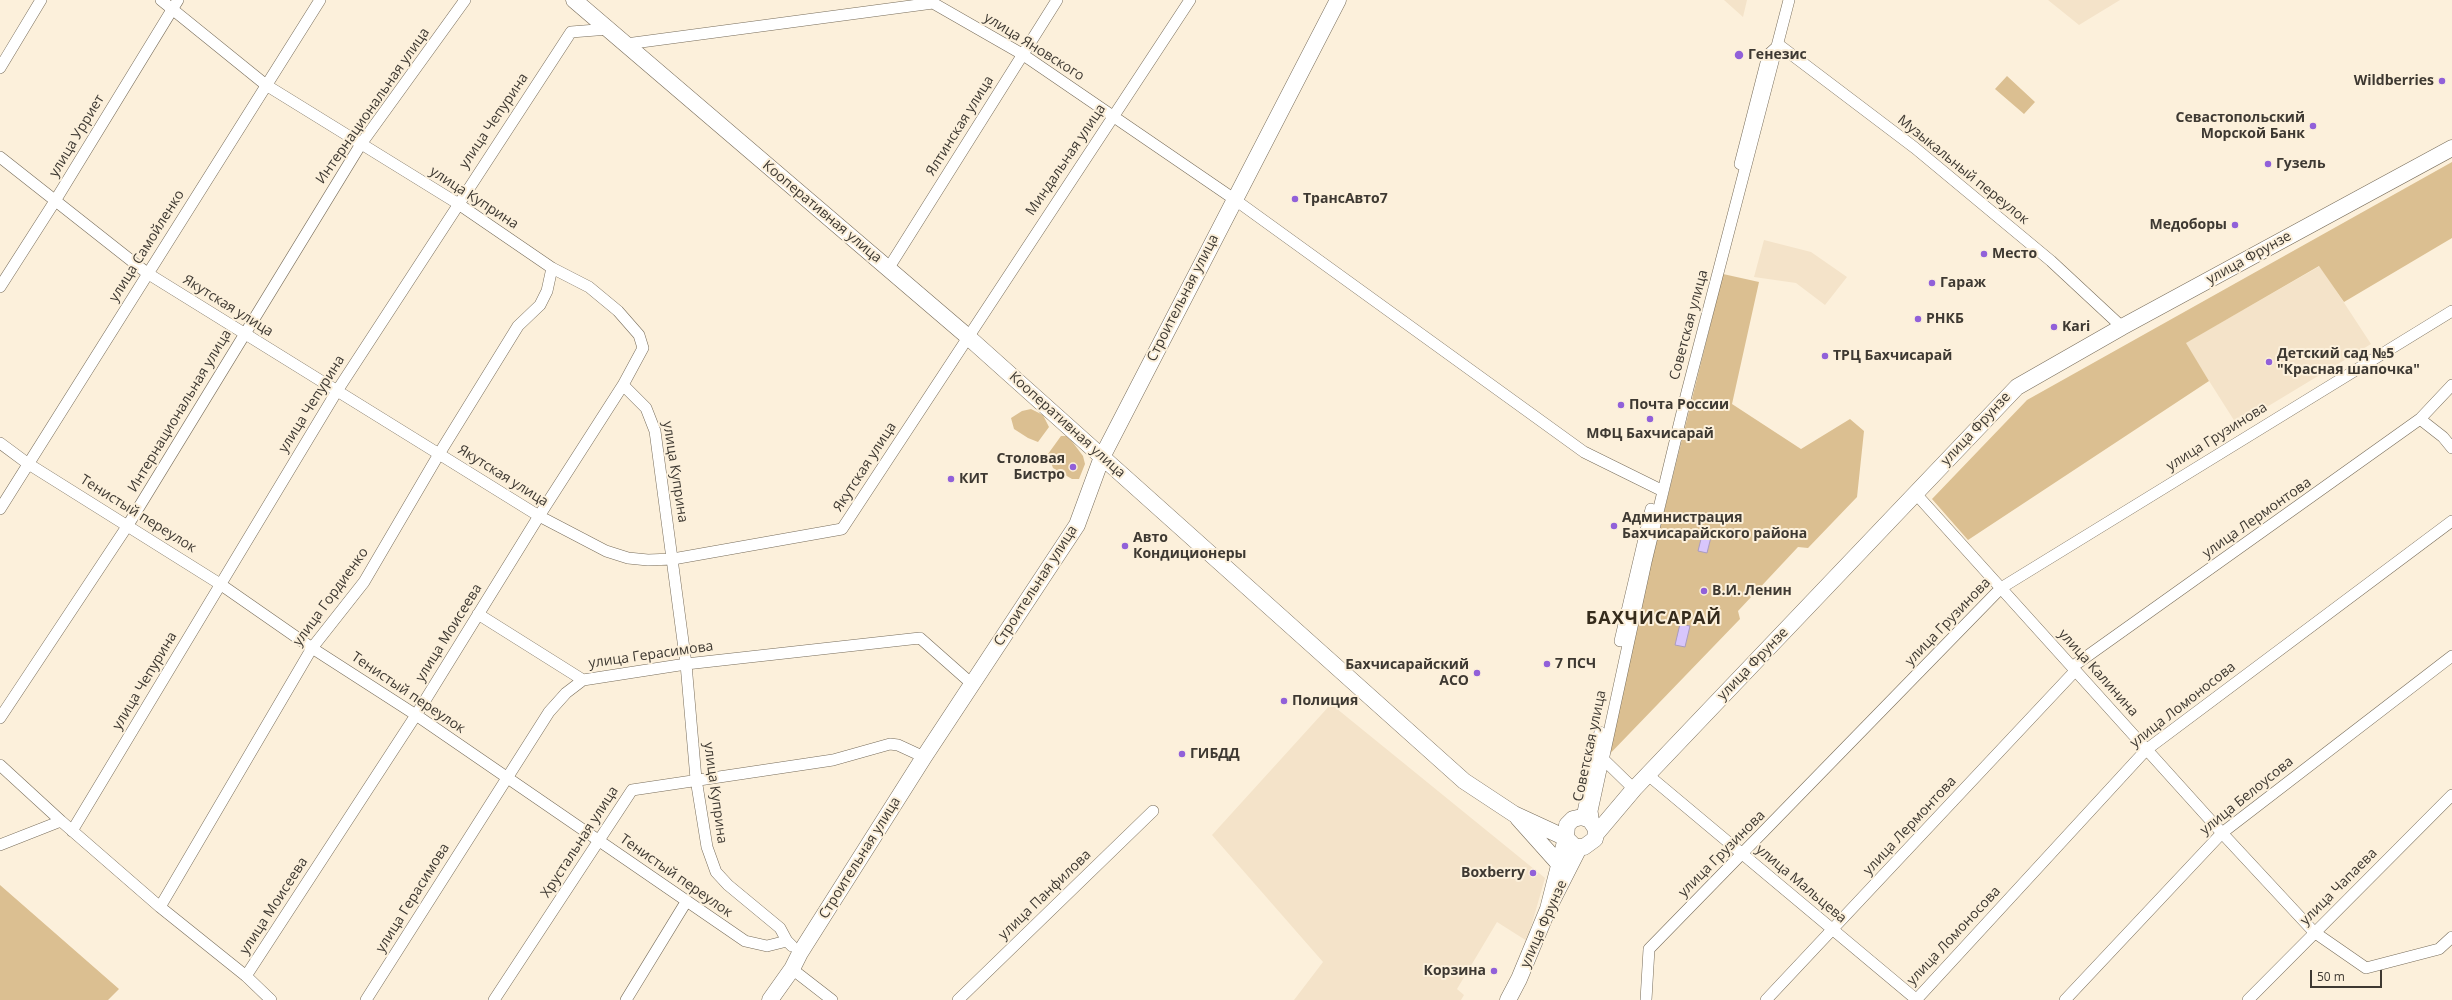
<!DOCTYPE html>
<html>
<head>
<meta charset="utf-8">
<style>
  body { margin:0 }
  #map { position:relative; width:2452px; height:1000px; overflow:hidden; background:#fcf0db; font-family:"Open Sans",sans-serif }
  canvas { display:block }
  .scale { position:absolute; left:2310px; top:970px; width:72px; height:18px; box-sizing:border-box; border:2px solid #3e3932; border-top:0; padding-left:5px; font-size:12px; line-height:14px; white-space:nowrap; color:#3e3932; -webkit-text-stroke:3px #fcf0db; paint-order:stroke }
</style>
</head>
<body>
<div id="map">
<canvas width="2452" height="1000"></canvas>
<div class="scale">50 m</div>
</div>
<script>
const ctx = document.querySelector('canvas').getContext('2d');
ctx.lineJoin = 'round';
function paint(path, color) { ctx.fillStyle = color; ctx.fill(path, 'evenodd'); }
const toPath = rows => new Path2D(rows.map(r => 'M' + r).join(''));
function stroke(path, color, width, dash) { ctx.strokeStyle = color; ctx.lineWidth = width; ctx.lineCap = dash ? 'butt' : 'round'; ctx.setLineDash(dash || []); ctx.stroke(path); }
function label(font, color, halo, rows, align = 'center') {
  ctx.font = font + ' "Open Sans",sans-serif'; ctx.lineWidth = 4; ctx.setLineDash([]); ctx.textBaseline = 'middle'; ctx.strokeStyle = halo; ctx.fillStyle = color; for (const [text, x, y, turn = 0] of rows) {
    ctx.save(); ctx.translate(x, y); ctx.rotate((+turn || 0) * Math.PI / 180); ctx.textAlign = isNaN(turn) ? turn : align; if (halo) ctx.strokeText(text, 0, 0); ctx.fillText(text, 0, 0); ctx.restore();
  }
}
paint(toPath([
  [1724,0,1747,0,1743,17],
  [2048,0,2120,0,2079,25],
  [1764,240,1811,252,1847,277,1825,305,1796,283,1754,277],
  [2320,266,2371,344,2237,425,2185,343],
  [1331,704,1545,878,1527,941,1497,922,1457,989,1464,995,1461,1000,1294,1000,1323,962,1212,835]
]), '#f4e3c9');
paint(toPath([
  [2007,76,2035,102,2024,114,1995,89],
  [2452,162,2452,238,2344,302,2319,266,2186,343,2209,381,1968,540,1932,499,2027,400],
  [1723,274,1759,282,1732,404,1801,449,1850,419,1864,431,1857,497,1808,548,1798,547,1738,611,1740,619,1602,762],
  [1031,409,1043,415,1049,427,1038,442,1028,438,1014,429,1011,418,1022,411],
  [1061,436,1068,436,1083,456,1085,464,1079,479,1072,479,1053,468,1048,454],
  [0,885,119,989,108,1000,0,1000]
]), '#dbbf91');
const water = toPath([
  [1703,531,1712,533,1707,553,1698,551,1703,531],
  [1680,624,1690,626,1685,647,1675,645,1680,624]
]);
paint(water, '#d8c6fc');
stroke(water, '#aa9cbf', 1);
const street = toPath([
  [161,0,266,85,457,203,552,268,589,287,618,311,639,335,643,348,623,385,646,408,655,431,686,664,696,779,707,847,716,872,728,885,780,928,787,941],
  [626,44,933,3,1022,54,1234,199,1584,452,1663,491],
  [1779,45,1915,148,2051,261,2122,327],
  [0,68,41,0],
  [0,157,147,273,539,516,606,551,628,558,648,560,673,559,842,529,1190,0],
  [1740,164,1768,55,1779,45],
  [888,269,1057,0],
  [0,287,55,201,178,0],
  [2420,419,2443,437,2452,448],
  [0,443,27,463,220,584,312,648,416,715,745,941,767,946,787,941,792,946],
  [1916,494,2222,833,2314,932,2366,968,2439,949,2452,937],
  [0,509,320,0],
  [478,614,583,680],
  [1620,641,1651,509],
  [2072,667,2420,419,2452,385],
  [0,718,128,525,361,144,465,0],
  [1599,755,1634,789],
  [0,765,61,821,160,907,246,976,271,1000],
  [1648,775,1917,1000],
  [1582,817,1600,732],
  [1594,824,1592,811,1646,562,1687,392,1789,0],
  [72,831,337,391,571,32,609,29],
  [0,845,61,821],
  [160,907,312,648,364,582,439,454,518,326,540,305,547,291,552,268],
  [792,969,832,1000],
  [246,976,416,715,539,516,623,385],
  [366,1000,549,712,566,693,583,680,686,664,920,638,972,684],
  [494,1000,632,790,833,760,890,744,898,745,924,757],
  [626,1000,686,902],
  [958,1000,1153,811],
  [1646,1000,1649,949,2001,588,2452,311],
  [1766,1000,2075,671],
  [1916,1000,2146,750,2452,521],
  [2065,1000,2222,833,2452,656],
  [2248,1000,2452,795]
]);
const secondary = toPath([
  [574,0,967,336,1464,781,1514,814,1566,838],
  [1518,818,1560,865],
  [1596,834,1634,789,2017,387,2122,327,2452,148],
  [1548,909,1566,838,1567,825,1573,819,1582,817,1590,820,1596,829,1595,839,1584,847,1575,847,1566,838],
  [770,1000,792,969,800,953,924,757,1077,525,1102,457,1338,0],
  [1508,1000,1519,979,1548,909,1579,848]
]);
stroke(street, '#776c5a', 12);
stroke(secondary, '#776c5a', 17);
stroke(street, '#fff', 11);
stroke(secondary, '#fff', 16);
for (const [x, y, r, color] of [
  [1739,55,5,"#9160d9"],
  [2442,81,4,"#9160d9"],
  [2313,126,4,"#9160d9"],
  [2268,164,4,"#9160d9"],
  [1295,199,4,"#9160d9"],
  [2235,225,4,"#9160d9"],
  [1984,254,4,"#9160d9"],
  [1932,283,4,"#9160d9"],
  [1918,319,4,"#9160d9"],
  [2054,327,4,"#9160d9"],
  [1825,356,4,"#9160d9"],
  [2269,362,4,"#9160d9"],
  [1621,405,4,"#9160d9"],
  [1650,419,4,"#9160d9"],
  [1073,467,4,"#9160d9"],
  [951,479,4,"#9160d9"],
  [1614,526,4,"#9160d9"],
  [1125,546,4,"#9160d9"],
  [1704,591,4,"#9160d9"],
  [1547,664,4,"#9160d9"],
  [1477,673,4,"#9160d9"],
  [1284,701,4,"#9160d9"],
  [1182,754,4,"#9160d9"],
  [1533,873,4,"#9160d9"],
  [1494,971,4,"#9160d9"]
]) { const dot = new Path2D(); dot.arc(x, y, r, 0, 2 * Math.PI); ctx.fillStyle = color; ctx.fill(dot); stroke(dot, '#fcf0db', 1.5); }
label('14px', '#3e3932', '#fcf0db', [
  ["улица Яновского",1034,47,32],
  ["Интернациональная улица",373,106,-55],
  ["улица Чепурина",494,121,-56],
  ["Ялтинская улица",960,126,-58],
  ["улица Урриет",77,136,-59],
  ["Миндальная улица",1066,160,-56],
  ["Музыкальный переулок",1963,170,39],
  ["улица Куприна",474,198,33],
  ["Кооперативная улица",822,212,40],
  ["улица Самойленко",147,246,-58],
  ["улица Фрунзе",2249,258,-29],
  ["Строительная улица",1183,298,-63],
  ["Якутская улица",228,306,32],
  ["Советская улица",1689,325,-75],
  ["улица Чепурина",312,404,-58],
  ["Интернациональная улица",180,411,-59],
  ["Кооперативная улица",1067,425,42],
  ["улица Фрунзе",1976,429,-47],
  ["улица Грузинова",2217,437,-32],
  ["Якутская улица",865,467,-57],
  ["улица Куприна",675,472,81],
  ["Якутская улица",503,476,32],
  ["Тенистый переулок",138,514,32],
  ["улица Лермонтова",2257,518,-35],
  ["Строительная улица",1036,586,-57],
  ["улица Гордиенко",331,597,-54],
  ["улица Грузинова",1948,622,-46],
  ["улица Моисеева",449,633,-58],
  ["улица Герасимова",651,655,-8],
  ["улица Фрунзе",1753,664,-46],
  ["улица Калинина",2098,673,48],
  ["улица Чепурина",145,681,-59],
  ["Тенистый переулок",408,693,34],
  ["улица Ломоносова",2183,705,-38],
  ["Советская улица",1590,746,-78],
  ["улица Куприна",715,793,82],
  ["улица Белоусова",2247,796,-39],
  ["улица Лермонтова",1910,826,-47],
  ["Хрустальная улица",580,842,-57],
  ["улица Грузинова",1722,854,-45],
  ["Строительная улица",860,858,-58],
  ["Тенистый переулок",676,876,35],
  ["улица Мальцева",1801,884,40],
  ["улица Чапаева",2339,887,-45],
  ["улица Панфилова",1045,895,-44],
  ["улица Герасимова",413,898,-58],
  ["улица Моисеева",274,906,-57],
  ["улица Фрунзе",1544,924,-66],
  ["улица Ломоносова",1954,936,-47]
]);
label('bold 14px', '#3e3932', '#fcf0db', [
  ["Генезис",1748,55],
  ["Wildberries",2434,81,"right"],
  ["Севастопольский",2305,118,"right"],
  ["Морской Банк",2305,134,"right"],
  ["Гузель",2276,164],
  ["ТрансАвто7",1303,199],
  ["Медоборы",2227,225,"right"],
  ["Место",1992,254],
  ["Гараж",1940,283],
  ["РНКБ",1926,319],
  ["Kari",2062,327],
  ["Детский сад №5",2277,354],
  ["\"Красная шапочка\"",2277,370],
  ["ТРЦ Бахчисарай",1833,356],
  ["Почта России",1629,405],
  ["МФЦ Бахчисарай",1650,434,"center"],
  ["Столовая",1065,459,"right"],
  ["Бистро",1065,475,"right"],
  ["КИТ",959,479],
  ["Администрация",1622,518],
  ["Бахчисарайского района",1622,534],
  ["Авто",1133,538],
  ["Кондиционеры",1133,554],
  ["В.И. Ленин",1712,591],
  ["7 ПСЧ",1555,664],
  ["Бахчисарайский",1469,665,"right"],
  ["АСО",1469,681,"right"],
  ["Полиция",1292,701],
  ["ГИБДД",1190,754],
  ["Boxberry",1525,873,"right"],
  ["Корзина",1486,971,"right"]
], 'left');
ctx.letterSpacing = '1px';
label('bold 18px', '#352b1c', '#fcf0db', [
  ["БАХЧИСАРАЙ",1654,619]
]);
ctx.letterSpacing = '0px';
</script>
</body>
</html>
